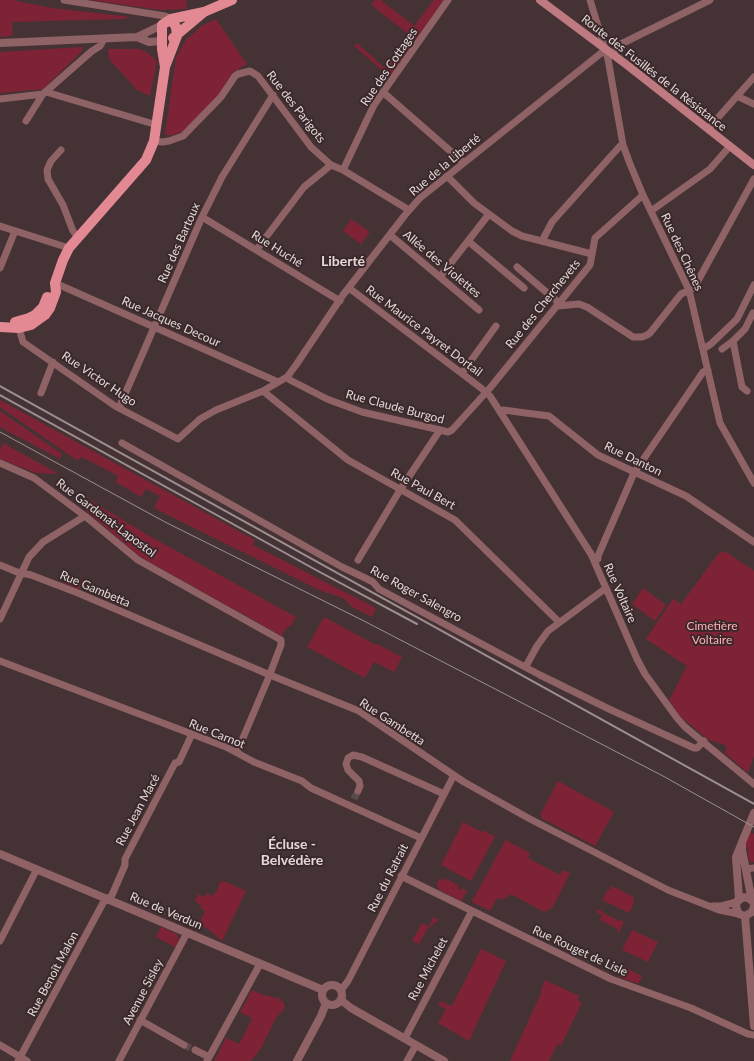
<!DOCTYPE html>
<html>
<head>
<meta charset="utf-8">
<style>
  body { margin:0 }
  canvas { display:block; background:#443234 }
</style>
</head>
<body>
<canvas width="754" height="1061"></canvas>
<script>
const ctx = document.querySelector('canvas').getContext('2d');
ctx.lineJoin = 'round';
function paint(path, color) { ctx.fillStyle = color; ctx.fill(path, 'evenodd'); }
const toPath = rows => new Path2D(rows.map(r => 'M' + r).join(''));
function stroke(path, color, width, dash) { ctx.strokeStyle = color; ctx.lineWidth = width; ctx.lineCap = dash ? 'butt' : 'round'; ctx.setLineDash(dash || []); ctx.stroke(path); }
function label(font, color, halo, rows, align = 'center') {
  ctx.font = font + ' Lato,sans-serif'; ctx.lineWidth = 4; ctx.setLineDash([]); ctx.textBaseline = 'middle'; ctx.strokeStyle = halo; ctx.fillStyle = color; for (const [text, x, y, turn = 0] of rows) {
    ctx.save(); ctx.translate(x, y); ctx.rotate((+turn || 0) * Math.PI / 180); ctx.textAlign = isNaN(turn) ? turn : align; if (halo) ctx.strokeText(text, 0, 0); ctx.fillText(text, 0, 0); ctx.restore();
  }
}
paint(toPath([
  [0,0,12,0,52,8,131,17,123,19,12,22,13,34,10,36,0,37],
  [89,0,186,0,187,9,161,10],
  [375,0,382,0,382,1,414,26,434,0,444,0,416,40,371,5],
  [216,19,247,64,233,72,219,95,182,132,173,135,166,135,165,134,176,57,187,38,193,34,201,26],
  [357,43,384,67,405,45,410,48,390,77,354,46],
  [82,47,82,51,43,89,0,93,0,52],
  [108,49,140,49,148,53,157,61,150,96,137,90,109,59],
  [351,219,370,232,361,244,343,231],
  [0,400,255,540,253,545,376,608,372,617,352,607,343,598,319,590,154,508,160,496,146,489,141,497,116,482,118,476,82,457,78,460,75,459,0,407],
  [0,411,62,454,60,459,0,427],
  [3,443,57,473,56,474,36,473,0,459,0,450],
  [90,500,151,537,296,617,292,624,285,630,282,636,140,557,85,510],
  [725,551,754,571,754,756,748,773,725,753,727,747,723,744,709,740,680,716,669,700,687,666,646,639,673,599,681,604,718,554],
  [68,573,83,581,79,589,63,583],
  [643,588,666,605,655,621,632,604],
  [324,617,376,645,377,644,402,657,394,672,374,662,365,678,307,647],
  [558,781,614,812,595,846,541,818,542,816,540,815],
  [463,822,482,832,483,830,495,837,471,881,441,865],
  [750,832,754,834,754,862,750,862,748,857,748,848,745,846],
  [506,840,530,853,528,858,560,875,563,870,570,873,554,905,550,909,544,912,513,895,510,895,502,900,497,898,490,911,472,902,505,841],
  [441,877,442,878,440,879,442,881,445,878,459,886,458,890,461,890,461,888,467,891,461,901,438,889,437,883],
  [221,881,229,883,246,891,222,941,208,929,199,924,205,911,201,909,201,905,195,901,198,894,205,897,207,893,212,896,214,893,215,894],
  [612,886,634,897,633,900,635,901,629,913,602,900,608,890,609,890],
  [598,909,602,911,602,912,619,921,620,920,624,922,618,934,617,929,600,920,602,915,596,912],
  [433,917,439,920,438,921,428,928,419,944,412,941,422,923,428,926,430,925],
  [161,927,177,934,179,940,175,947,156,937],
  [632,930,658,942,648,962,622,950],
  [481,949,496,956,496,958,497,957,506,961,469,1041,438,1023,446,1009,438,1005,440,1001,452,1006],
  [624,967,642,976,638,984,619,977],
  [545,980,579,996,577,1000,582,1002,561,1046,558,1044,549,1061,510,1061,542,991,541,990],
  [252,990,266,996,267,995,274,998,275,997,281,999,280,1001,283,1001,285,1007,284,1009,276,1018,260,1050,251,1061,214,1061,226,1038,239,1044,244,1035,252,1018,240,1012]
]), '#7e2335');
stroke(toPath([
  [354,799,358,791],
  [184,1045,195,1050]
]), '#5c4b4d', 7, [7, 3.5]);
stroke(toPath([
  [64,0,165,16,171,19],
  [590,0,608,59,623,145,630,164,643,195,689,290,720,423,754,483],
  [612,55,621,44,710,0],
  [46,92,157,125],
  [384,93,464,163],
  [737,96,754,104],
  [0,99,43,94,92,51,100,46,104,39],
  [26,121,43,94],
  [708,129,754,77],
  [154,141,162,142,169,141,183,136,221,97,235,76,238,74,250,71,258,76,311,147,331,165,343,170,409,210],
  [61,150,51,161,47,170,48,179,63,205,73,231,78,237],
  [343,170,374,105,448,0],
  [447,176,474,203,512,231,522,236,592,254],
  [651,211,710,169,730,146],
  [202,217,340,301],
  [0,226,69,248],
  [390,235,479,310],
  [468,241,524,288],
  [542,241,552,222,620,146,623,145],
  [257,249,304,187,331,165],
  [517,267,559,303],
  [0,268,15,231],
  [440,277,489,214],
  [55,283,278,382],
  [349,288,481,388,490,396,591,554,637,659,645,674,677,718,685,727,754,784],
  [557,306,579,304,587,307,633,337,642,337,647,335,650,333,681,294,694,288,754,179],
  [19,328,23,342,115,406,178,439,200,419,216,410,263,391,287,377,296,365,343,295,405,215,420,198,605,50],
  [733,341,742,387,747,391],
  [703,349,711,344,737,319,754,285],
  [722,349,733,341,745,329,753,313],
  [462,373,496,326],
  [287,377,290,380,327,399,362,412,440,430,448,432,452,430,490,388,590,265,595,238,643,195],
  [263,391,348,460,455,520,559,622],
  [41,393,53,362],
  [119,408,202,217,222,177,273,95],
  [500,412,503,410,549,416,598,455,686,496,754,542],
  [122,443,342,567,363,577,373,582,379,589,540,675,609,709,694,748,697,748,704,741],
  [0,463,34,478,85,516,138,560,281,640,281,645,268,679,237,752],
  [358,560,400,490,440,430],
  [594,561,598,559,598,556,634,473,703,372,708,370],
  [0,565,17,572,31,575,78,593,270,675,359,711,464,782,530,819,668,890,719,910,739,914],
  [0,619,29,557,43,542,85,516],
  [0,661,226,747,254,762,302,781,311,788,421,838],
  [526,666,537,646,548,631,606,588],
  [358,791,360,786,359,781,348,770,346,764,348,758,353,755,362,757,444,794],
  [746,869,754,868],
  [401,876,611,979,691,1008,748,1034,754,1035],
  [713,906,721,906,737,902],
  [0,941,37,869],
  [341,990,348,981,454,775],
  [140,1020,184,1045],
  [405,1038,472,911],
  [0,1045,27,1061],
  [195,1050,209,1057],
  [18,1061,103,903,112,895,125,865,125,859,175,763,179,762,192,734],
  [119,1061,187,933],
  [207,1061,260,964],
  [407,1061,416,1045]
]), '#8f6266', 7);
stroke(toPath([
  [137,37,162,25],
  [0,43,137,37,149,42,162,41],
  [742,844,742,850,752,901],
  [0,854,323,990],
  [739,900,736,857,754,813],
  [754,903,750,899,744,897,737,901,736,907,739,914,745,916,752,912,754,906],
  [745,916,754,1026],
  '322 995a10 10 0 1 1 20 0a10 10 0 1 1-20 0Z',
  [341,1000,351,1008,444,1061],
  [297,1061,321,1016,326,1003]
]), '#8f6266', 8);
stroke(toPath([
  [540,0,627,65,754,165]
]), '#bf7980', 8);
stroke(toPath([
  [173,38,204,12],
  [165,67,162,49,162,25,171,19,204,12,232,0],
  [15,322,29,318,35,315,43,307,47,297],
  [0,327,19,328,31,325,45,315,50,308,56,292,55,283,63,260,69,248,146,160,154,141,165,67,177,36,176,27,171,19]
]), '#e38993', 10);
stroke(toPath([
  [0,432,165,522,362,620,663,776,754,827]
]), '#9d8e90', 1);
stroke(toPath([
  [0,386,754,804],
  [0,395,316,570,417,624]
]), '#9d8e90', 2);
label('12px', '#e3d7d8', '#3a282a', [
  ["Rue des Cottages",389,67,-56],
  ["Route des Fusillés de la Résistance",654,73,38],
  ["Rue des Parigots",296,107,52],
  ["Rue de la Liberté",445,165,-40],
  ["Rue des Bartoux",179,243,-66],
  ["Rue Huché",277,249,32],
  ["Rue des Chênes",682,252,65],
  ["Allée des Violettes",442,264,40],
  ["Rue des Cherchevets",543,304,-51],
  ["Rue Jacques Decour",171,322,24],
  ["Rue Maurice Payret Dortail",424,331,37],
  ["Rue Victor Hugo",99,379,34],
  ["Rue Claude Burgod",395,407,15],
  ["Rue Danton",633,459,26],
  ["Rue Paul Bert",423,489,29],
  ["Rue Gardenat-Lapostol",106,518,37],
  ["Rue Gambetta",95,589,23],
  ["Rue Voltaire",620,593,66],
  ["Rue Roger Salengro",416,594,29],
  ["Rue Gambetta",392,722,33],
  ["Rue Carnot",217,734,22],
  ["Rue Jean Macé",138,810,-62],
  ["Rue du Ratrait",388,878,-63],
  ["Rue de Verdun",166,911,23],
  ["Rue Rouget de Lisle",580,951,25],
  ["Rue Michelet",428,969,-62],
  ["Rue Benoît Malon",53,974,-62],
  ["Avenue Sisley",143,992,-62]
]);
label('12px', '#ffaeb5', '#3a282a', [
  ["Cimetière",712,626],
  ["Voltaire",712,640]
]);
label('bold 14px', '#e3d7d8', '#3a282a', [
  ["Liberté",343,261],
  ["Écluse -",292,844],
  ["Belvédère",292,860]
]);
</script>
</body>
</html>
